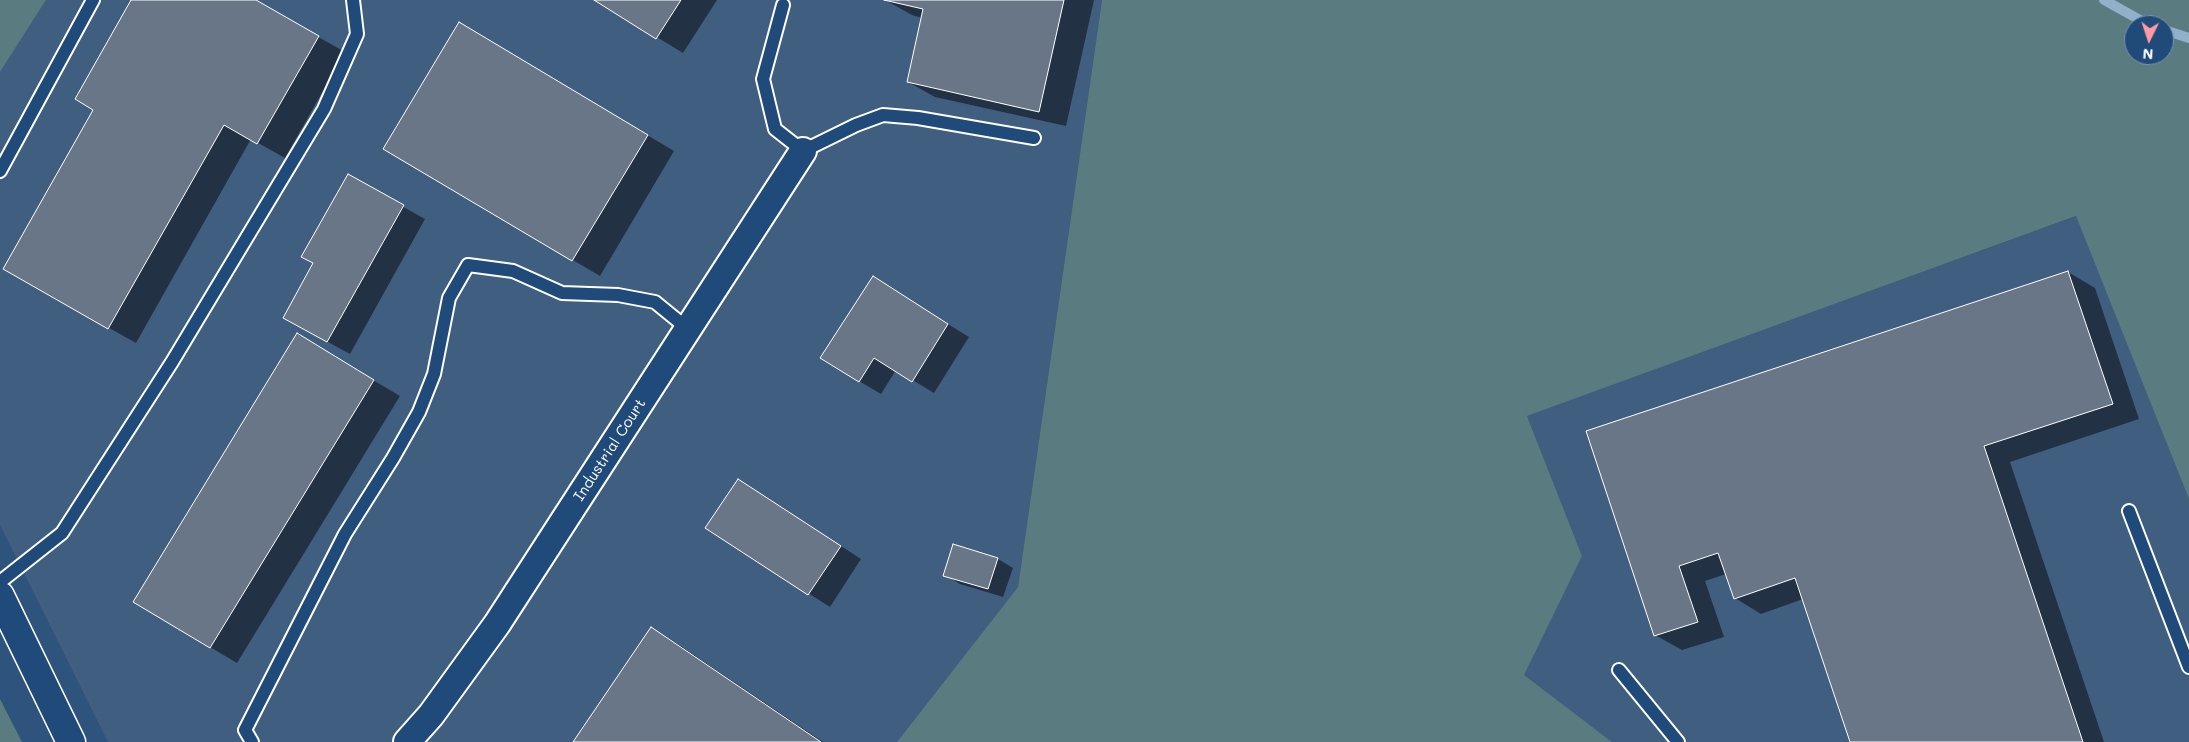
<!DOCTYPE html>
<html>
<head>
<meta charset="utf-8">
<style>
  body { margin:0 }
  #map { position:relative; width:2189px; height:742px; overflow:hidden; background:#2e537d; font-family:Mali,sans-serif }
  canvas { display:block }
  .north { position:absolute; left:2124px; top:15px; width:50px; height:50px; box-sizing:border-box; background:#1f4a7a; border:1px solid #7992af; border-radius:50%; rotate:184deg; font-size:14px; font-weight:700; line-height:20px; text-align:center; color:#fff }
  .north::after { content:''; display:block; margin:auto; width:18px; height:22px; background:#ff9aa2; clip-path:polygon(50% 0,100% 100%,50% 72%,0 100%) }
</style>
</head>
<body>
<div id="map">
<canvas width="2189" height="742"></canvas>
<div class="north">N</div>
</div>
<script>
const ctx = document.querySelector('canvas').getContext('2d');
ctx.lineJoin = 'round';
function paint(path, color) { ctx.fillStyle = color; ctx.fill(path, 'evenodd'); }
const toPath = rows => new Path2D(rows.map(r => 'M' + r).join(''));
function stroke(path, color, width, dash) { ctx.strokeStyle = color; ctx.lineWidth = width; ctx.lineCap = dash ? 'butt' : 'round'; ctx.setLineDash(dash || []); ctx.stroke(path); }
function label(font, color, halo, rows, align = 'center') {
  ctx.font = font + ' Mali,sans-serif'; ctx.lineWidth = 4; ctx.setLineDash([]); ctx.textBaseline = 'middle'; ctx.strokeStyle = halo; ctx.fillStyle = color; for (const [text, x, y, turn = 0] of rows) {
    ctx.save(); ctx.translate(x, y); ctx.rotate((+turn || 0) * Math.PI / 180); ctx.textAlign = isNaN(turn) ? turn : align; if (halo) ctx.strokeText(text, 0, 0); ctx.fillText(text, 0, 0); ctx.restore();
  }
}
paint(toPath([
  [46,0,1102,0,1018,587,897,742,108,742,0,525,0,72],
  [2077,216,2189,499,2189,742,1612,742,1523,675,1582,556,1527,416]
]), '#405e80');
paint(toPath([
  [0,0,46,0,0,72],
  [1102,0,2189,0,2189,499,2076,216,1527,416,1582,556,1524,675,1612,742,897,742,1018,587],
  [2134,25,2164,25,2164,55,2134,55],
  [0,699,22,742,0,742]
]), '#5a7b80');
paint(toPath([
  [133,0,253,0,345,52,285,158,251,139,136,343,4,269,95,109],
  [596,0,717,0,683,53],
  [885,0,1094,0,1066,126,935,97,908,82,922,18,912,15],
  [486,39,674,151,600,276,385,149],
  [348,176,425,219,350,354,306,330,315,263],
  [2068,272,2095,288,2139,419,2010,462,2104,742,1851,742,1803,599,1761,614,1735,598,1726,574,1705,581,1724,637,1682,650,1655,635,1588,432],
  [873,278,969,337,934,393,896,370,881,394,859,381],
  [324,351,400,396,237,663,210,647],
  [738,480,861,559,830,607,707,528],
  [998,559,1013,568,1003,597,960,584,945,575],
  [652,629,679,645,823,742,574,742]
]), '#0007');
stroke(toPath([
  [2104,0,2149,25],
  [2164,30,2189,38]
]), '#91b0c9', 10);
const building = toPath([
  [131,0,256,0,319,36,257,144,224,125,108,329,3,269,93,110,75,99,131,0],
  [594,0,681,0,656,39,594,0],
  [884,0,1064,0,1039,112,907,82,923,9,884,0],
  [459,22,648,135,572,261,383,149,459,22],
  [348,174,404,205,327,342,283,318,313,263,301,257,348,174],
  [2068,271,2113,404,1984,446,2083,742,1850,742,1795,578,1734,599,1718,553,1679,566,1698,622,1654,636,1586,431,2068,271],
  [873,276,948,324,912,382,874,358,859,382,820,358,873,276],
  [297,333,374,380,210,648,133,602,297,333],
  [738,479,841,546,808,595,705,528,738,479],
  [953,544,998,558,988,589,943,576,953,544],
  [651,627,821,742,573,742,651,627]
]);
paint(building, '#697688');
stroke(building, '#fff', 1);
const service = toPath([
  [783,5,763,79,775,129,803,151,856,125,883,115,918,118,1034,138],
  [0,171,93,0],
  [2129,511,2189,667],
  [0,582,62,533,172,362,324,109,357,34,353,0],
  [1619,670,1678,742],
  [252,742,245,730,345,534,393,458,419,412,434,374,449,298,468,265,513,271,562,293,618,295,655,302,688,329]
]);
const minor = toPath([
  [407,742,431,715,497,624,803,151]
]);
const tertiary = toPath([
  [0,596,71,742]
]);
stroke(service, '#fff', 16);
stroke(minor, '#fff', 30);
stroke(tertiary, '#fff', 31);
stroke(service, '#1f4a7a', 12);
stroke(minor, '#1f4a7a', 26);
stroke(tertiary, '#1f4a7a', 28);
label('15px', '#fff', '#1f4a7a', [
  ["Industrial Court",610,450,-57]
]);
</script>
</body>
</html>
